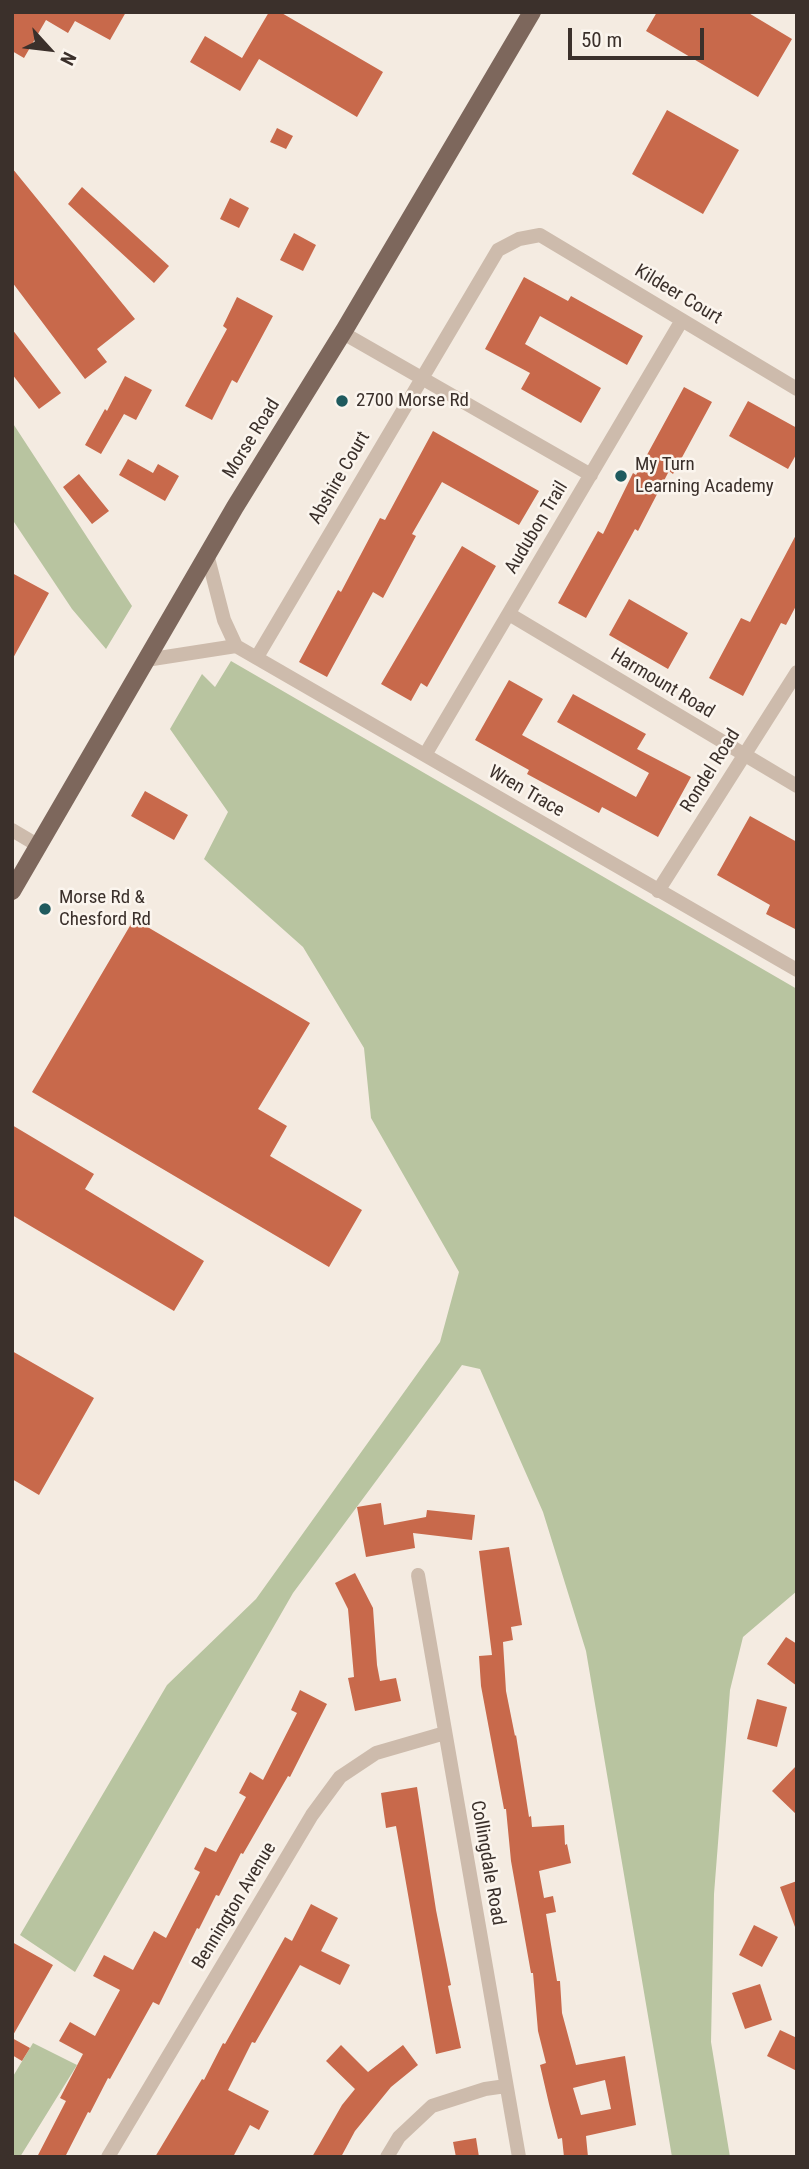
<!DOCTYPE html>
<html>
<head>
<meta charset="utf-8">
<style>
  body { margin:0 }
  #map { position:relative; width:809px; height:2169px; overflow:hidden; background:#f4ebe1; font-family:"Roboto Condensed",sans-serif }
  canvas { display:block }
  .frame { position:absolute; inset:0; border:14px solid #3b302b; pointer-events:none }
  .north { position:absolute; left:14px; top:14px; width:70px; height:70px; -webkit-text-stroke:5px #fbf5ee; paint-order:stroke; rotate:117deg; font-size:19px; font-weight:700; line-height:28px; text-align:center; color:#3b302b }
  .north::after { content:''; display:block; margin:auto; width:24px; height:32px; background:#3b302b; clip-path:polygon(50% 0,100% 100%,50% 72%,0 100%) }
  .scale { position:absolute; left:568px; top:28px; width:136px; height:32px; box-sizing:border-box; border:4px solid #3b302b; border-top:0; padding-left:9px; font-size:21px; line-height:24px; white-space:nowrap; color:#3b302b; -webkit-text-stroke:5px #fbf5ee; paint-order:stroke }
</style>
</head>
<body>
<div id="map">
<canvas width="809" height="2169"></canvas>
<div class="frame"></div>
<div class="north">N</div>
<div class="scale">50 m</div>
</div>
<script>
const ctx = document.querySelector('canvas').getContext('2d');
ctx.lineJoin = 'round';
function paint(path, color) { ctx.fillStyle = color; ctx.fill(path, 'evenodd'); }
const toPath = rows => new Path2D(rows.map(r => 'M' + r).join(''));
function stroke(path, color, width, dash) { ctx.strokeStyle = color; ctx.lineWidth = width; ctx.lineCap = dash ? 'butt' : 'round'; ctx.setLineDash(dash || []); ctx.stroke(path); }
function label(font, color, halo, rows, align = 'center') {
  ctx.font = font + ' "Roboto Condensed",sans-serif'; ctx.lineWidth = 5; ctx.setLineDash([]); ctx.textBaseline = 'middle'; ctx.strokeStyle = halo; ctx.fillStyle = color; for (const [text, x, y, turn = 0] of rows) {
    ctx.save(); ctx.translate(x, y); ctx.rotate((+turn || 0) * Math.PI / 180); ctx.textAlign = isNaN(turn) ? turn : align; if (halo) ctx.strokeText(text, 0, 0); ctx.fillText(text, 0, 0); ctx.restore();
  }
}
paint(toPath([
  [12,422,132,606,106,649,72,609,12,519],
  [231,661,797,989,797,1591,743,1637,730,1690,714,1894,711,2042,730,2157,672,2157,586,1651,543,1512,480,1369,462,1365,293,1593,75,1972,20,1935,167,1685,256,1599,440,1342,459,1272,371,1118,364,1048,303,947,204,859,228,812,170,729,202,674,215,687],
  [33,2043,77,2065,20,2157,12,2157,12,2078]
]), '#b8c4a0');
paint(toPath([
  [12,12,126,12,110,40,75,21,68,33,46,20,24,58,12,51],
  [269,12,280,12,383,72,357,117,259,59,240,91,190,62,205,36,242,58],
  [657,12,747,12,792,39,758,97,646,31],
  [667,110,739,150,703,214,632,174],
  [277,128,293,136,286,149,270,142],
  [12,168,135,319,97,349,107,362,85,379,12,282],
  [82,187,169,266,154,283,68,204],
  [230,198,249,208,239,228,220,219],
  [294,233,316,245,303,271,280,260],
  [524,277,568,301,571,296,643,336,627,365,540,316,525,344,601,388,581,423,521,389,530,373,485,349],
  [237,297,273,316,237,383,232,380,212,420,185,406,227,329,223,326],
  [12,329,61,393,39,409,12,374],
  [125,376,152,390,136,420,124,414,101,454,85,445,105,409,107,411],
  [684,387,712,402,673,474,669,471,638,531,635,529,586,618,558,603,598,531,603,534,633,473,636,475],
  [748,401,797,428,797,453,788,469,729,436],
  [433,431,539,491,519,525,442,482,412,534,416,536,383,598,373,592,327,677,299,662,338,590,341,592,380,518,385,520],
  [128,459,153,473,158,464,179,476,165,501,119,475],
  [79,474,109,511,92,524,63,487],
  [797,533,797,604,786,625,781,623,743,696,709,678,741,618,750,622],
  [462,546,496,566,427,687,421,683,411,701,381,684],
  [12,573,49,593,12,660],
  [629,599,688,633,668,669,609,635],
  [509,680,543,699,522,735,636,797,649,773,557,722,573,694,646,734,637,749,691,777,658,837,602,807,599,813,527,774,529,770,475,740],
  [145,791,188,815,174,840,131,816],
  [750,816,797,842,797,930,766,914,770,905,717,875],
  [134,919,310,1023,258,1109,287,1126,270,1156,362,1210,329,1267,32,1092],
  [12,1125,94,1174,85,1189,204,1261,174,1311,12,1215],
  [12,1351,94,1398,39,1495,12,1479],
  [381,1503,384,1525,426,1517,427,1510,475,1515,472,1540,413,1533,415,1548,366,1557,357,1507],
  [509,1547,522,1625,511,1627,513,1640,503,1642,506,1691,515,1736,516,1735,529,1817,531,1816,532,1827,564,1825,565,1845,567,1844,571,1863,539,1871,544,1898,553,1896,556,1912,546,1914,557,1981,560,1981,562,2013,576,2065,625,2056,636,2125,586,2136,588,2157,564,2157,562,2138,558,2139,549,2104,540,2065,546,2063,538,2031,533,1973,531,1973,511,1861,506,1809,504,1809,481,1686,479,1656,492,1655,479,1551],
  [605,2080,611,2109,581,2115,573,2088],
  [355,1573,373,1608,377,1665,380,1681,396,1678,401,1701,355,1711,348,1678,354,1677,348,1609,335,1583],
  [786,1637,797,1644,797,1686,767,1664],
  [300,1690,327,1704,290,1777,288,1776,243,1854,241,1853,219,1896,216,1895,199,1929,197,1928,159,2005,153,2002,110,2079,108,2078,90,2113,88,2112,65,2157,37,2157,66,2101,60,2098,83,2054,59,2041,70,2022,95,2036,120,1990,93,1976,104,1955,133,1970,154,1931,166,1938,200,1872,194,1869,205,1847,216,1852,246,1797,239,1793,250,1772,263,1780,297,1713,291,1710],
  [757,1699,787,1707,777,1747,747,1739],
  [797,1765,797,1815,772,1791],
  [417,1787,436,1910,451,1985,448,1986,461,2048,436,2054,396,1826,386,1828,381,1793],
  [797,1881,797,1927,795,1927,780,1887],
  [311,1904,338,1918,321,1951,350,1965,340,1985,300,1965,255,2043,252,2042,228,2090,269,2111,259,2130,250,2125,233,2157,155,2157,202,2079,204,2080,223,2043,225,2044,285,1937,292,1941],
  [754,1925,778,1937,762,1967,739,1955],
  [12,1942,53,1965,12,2037],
  [760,1984,772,2020,745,2029,732,1993],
  [780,2030,797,2038,797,2071,767,2056],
  [12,2038,30,2048,22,2061,12,2055],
  [341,2045,368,2072,403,2045,418,2065,391,2087,355,2131,341,2157,312,2157,342,2105,355,2089,326,2061],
  [476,2138,479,2157,456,2157,453,2142]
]), '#c8694b');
stroke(toPath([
  [343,333,591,475],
  [207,554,224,620,236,646],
  [509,614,797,786],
  [257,657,498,250,519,239,540,235,797,389],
  [146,660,236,646,797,970],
  [425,755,682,320],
  [12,830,39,846],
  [658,891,797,672],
  [418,1575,519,2157],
  [108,2157,312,1815,340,1777,376,1753,445,1733],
  [387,2157,399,2137,432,2106,485,2089,506,2086]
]), '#cdbbac', 14);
stroke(toPath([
  [12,891,235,507,345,329,532,12]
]), '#7d675c', 18);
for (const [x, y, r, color] of [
  [342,401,7,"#1f5a5e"],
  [621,476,7,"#1f5a5e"],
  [45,909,7,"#1f5a5e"]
]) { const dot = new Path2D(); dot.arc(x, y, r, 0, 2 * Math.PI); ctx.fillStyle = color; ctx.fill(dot); stroke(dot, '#fbf5ee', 2.5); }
label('19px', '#3b302b', '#fbf5ee', [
  ["Kildeer Court",678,295,31],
  ["Morse Road",252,439,-58],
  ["Abshire Court",340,478,-60],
  ["Audubon Trail",537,528,-59],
  ["Harmount Road",662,684,31],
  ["Rondel Road",711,771,-58],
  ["Wren Trace",526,792,30],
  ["Collingdale Road",487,1863,80],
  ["Bennington Avenue",235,1906,-59]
]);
label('19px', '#3b302b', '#fbf5ee', [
  ["2700 Morse Rd",356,401],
  ["My Turn",635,465],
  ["Learning Academy",635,487],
  ["Morse Rd &",59,898],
  ["Chesford Rd",59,920]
], 'left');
</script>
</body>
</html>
